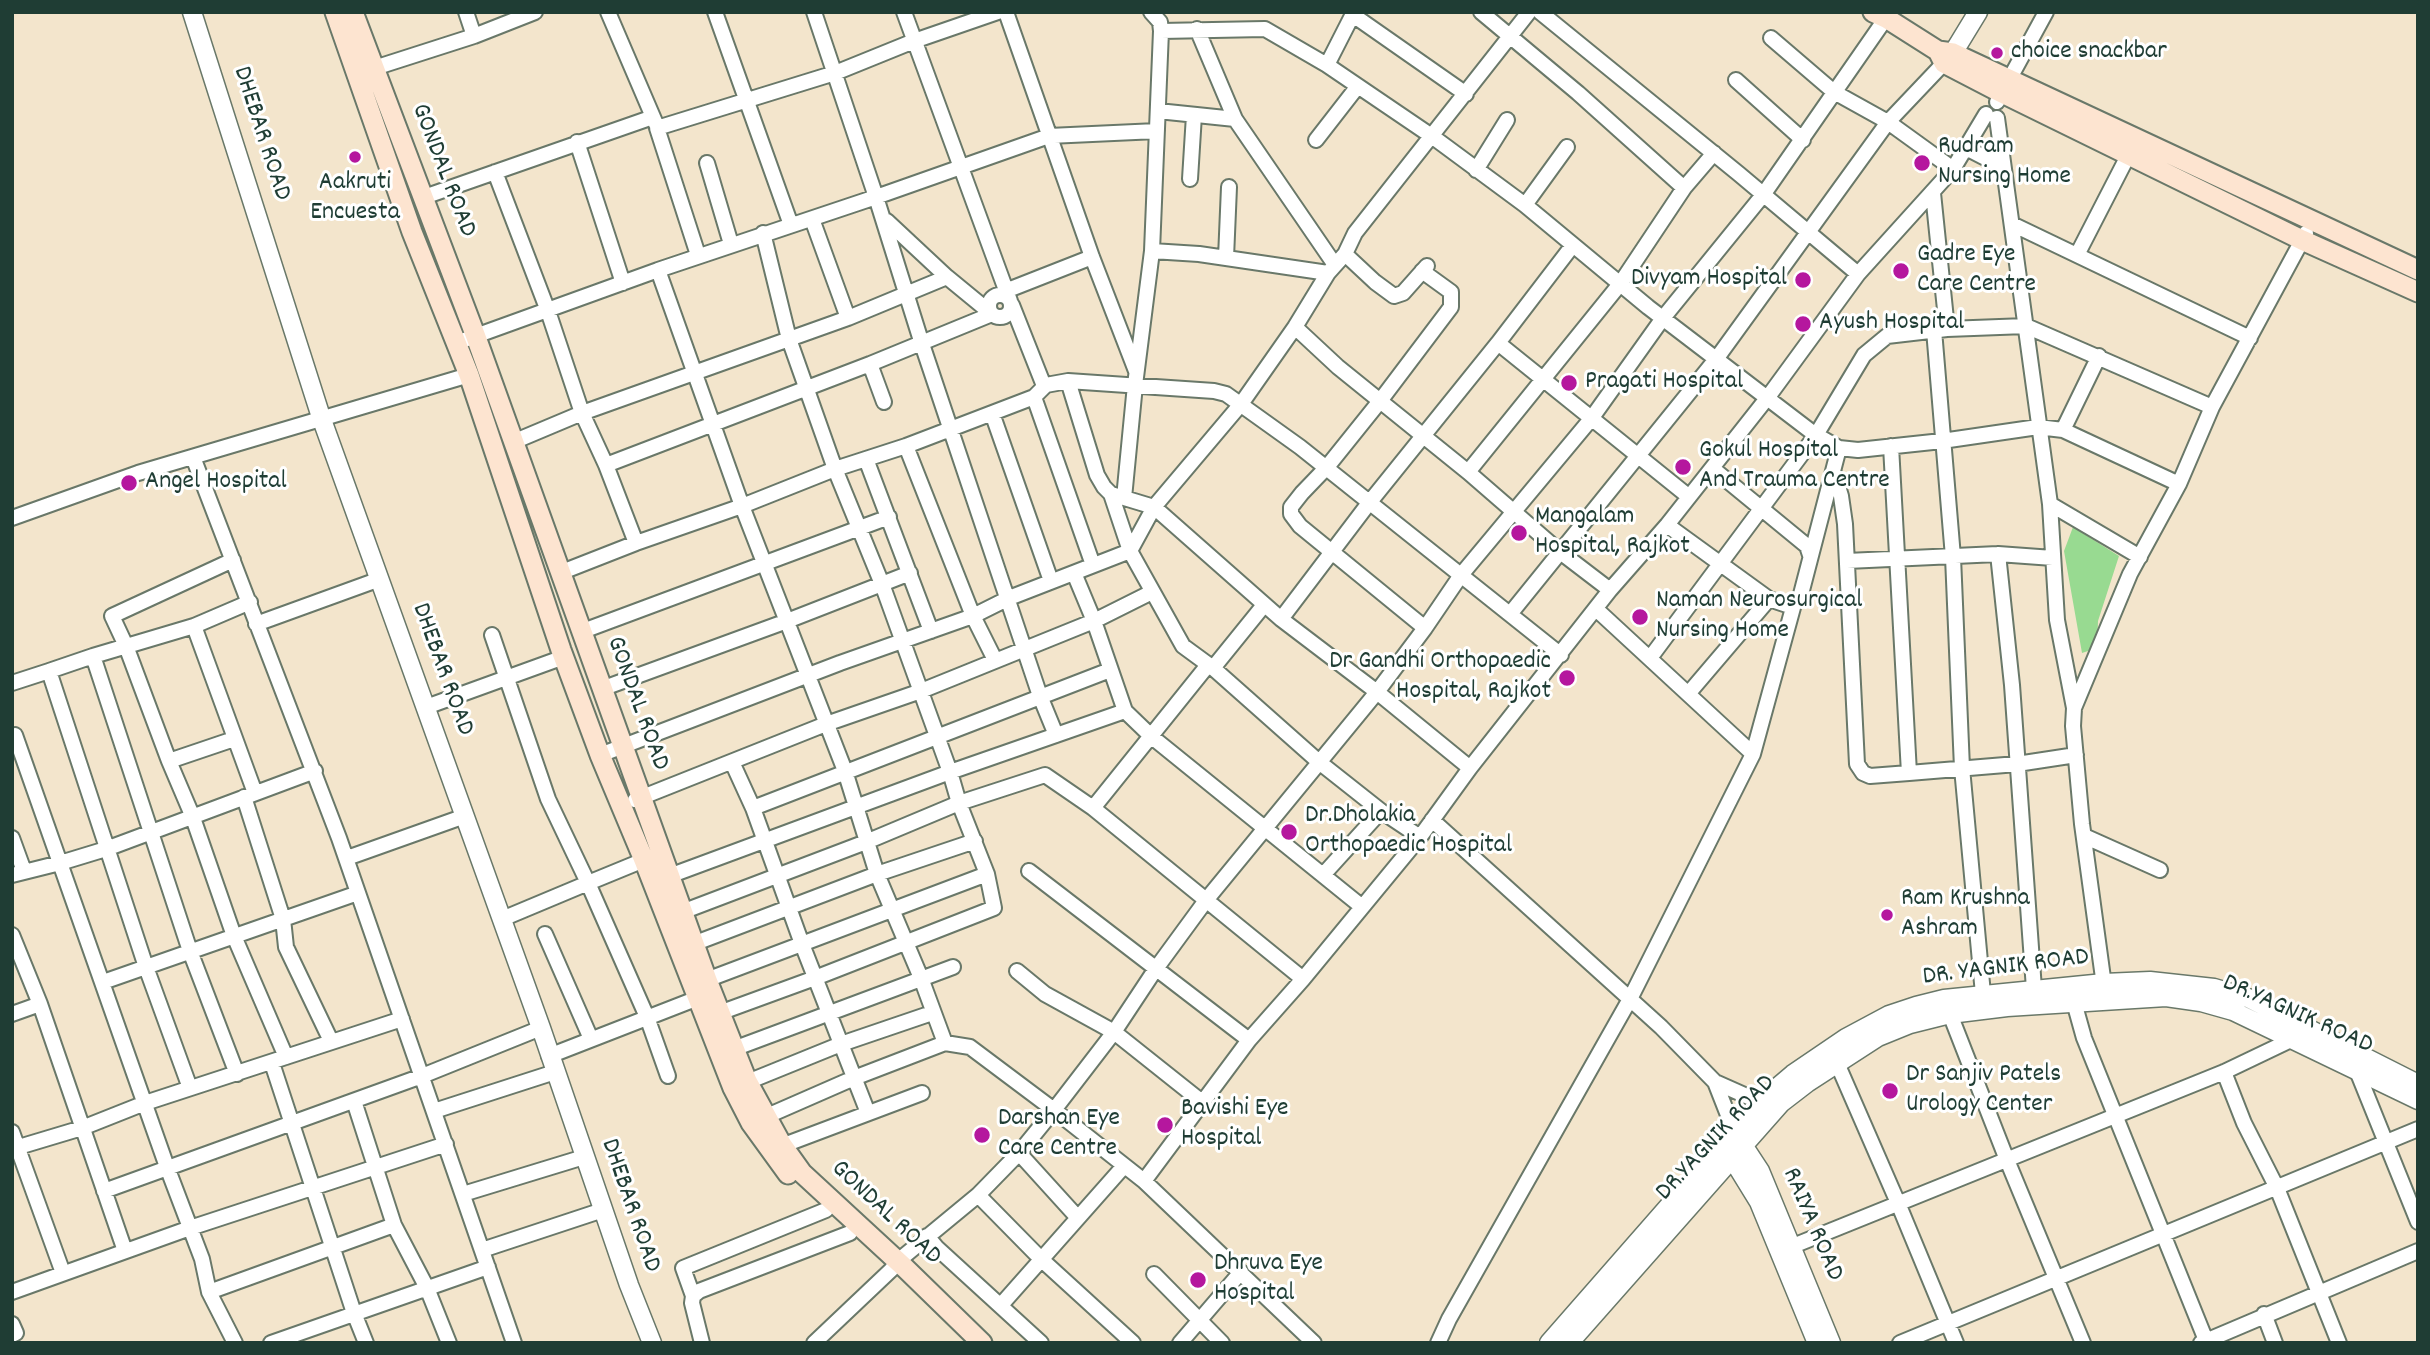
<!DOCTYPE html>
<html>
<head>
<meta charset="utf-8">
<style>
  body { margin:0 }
  #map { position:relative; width:2430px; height:1355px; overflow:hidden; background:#f3e5cc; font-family:Dekko,sans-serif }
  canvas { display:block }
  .frame { position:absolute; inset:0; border:14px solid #1f3d34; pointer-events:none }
</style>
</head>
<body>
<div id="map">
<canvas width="2430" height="1355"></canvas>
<div class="frame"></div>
</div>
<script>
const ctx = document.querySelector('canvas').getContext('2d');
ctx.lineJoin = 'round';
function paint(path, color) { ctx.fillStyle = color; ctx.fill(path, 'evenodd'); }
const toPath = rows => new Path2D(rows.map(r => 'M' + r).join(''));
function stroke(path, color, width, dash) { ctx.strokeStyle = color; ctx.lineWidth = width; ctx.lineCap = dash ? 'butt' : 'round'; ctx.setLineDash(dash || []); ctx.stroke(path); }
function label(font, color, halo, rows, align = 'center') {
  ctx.font = font + ' Dekko,sans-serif'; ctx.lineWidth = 6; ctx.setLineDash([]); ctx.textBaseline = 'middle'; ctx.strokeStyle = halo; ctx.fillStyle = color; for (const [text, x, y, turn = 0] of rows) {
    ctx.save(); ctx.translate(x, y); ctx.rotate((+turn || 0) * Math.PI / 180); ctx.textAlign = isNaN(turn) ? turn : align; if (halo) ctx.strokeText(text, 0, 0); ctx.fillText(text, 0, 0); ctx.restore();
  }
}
paint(toPath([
  [2073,527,2119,556,2098,621,2097,648,2082,653,2064,551]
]), '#98da91');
const minor = toPath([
  [466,12,474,36],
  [608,12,656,124],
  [715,12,791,225],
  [814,12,876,197,1049,136,1157,131],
  [904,12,1010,301],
  [1006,12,1092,257,1136,371],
  [1481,12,1578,93,1684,188],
  [1540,12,1739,174,1858,274],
  [1353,15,1466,94],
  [1197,29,1235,119],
  [1161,31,1265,29,1327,65,1433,137,1525,205,1648,307,1813,433,1839,448,1858,450,1942,441,2038,427,2063,430,2179,484],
  [1771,38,1834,92,1888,122,1953,169],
  [1327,65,1354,12],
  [368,70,474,36,535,12],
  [1736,80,1803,140],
  [1997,102,2046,12],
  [1158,111,1235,119,1335,265],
  [1997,118,2050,504,2057,620,2074,708,2073,726,2082,824,2106,1000],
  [1316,140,1358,86],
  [577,142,623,283],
  [1966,148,2003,167],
  [707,163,731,244],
  [1476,170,1507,120],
  [495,172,548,311,582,413,606,465,636,543],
  [1190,179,1194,115],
  [1933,193,1947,329],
  [424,197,653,117],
  [1525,205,1567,147],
  [812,219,848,318],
  [2012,224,2250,338],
  [1152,251,1199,254,1328,273],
  [1345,254,1375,282,1394,296,1403,293,1427,266],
  [698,255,657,128,835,73,914,41,998,12],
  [2077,255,2133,146],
  [1226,258,1229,187],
  [658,270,876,197,922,344,1040,696,1056,735],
  [1422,271,1451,292,1451,307,1380,401,1327,467,1302,493,1291,507,1291,514,1300,526,1425,628],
  [1008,290,1092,257],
  '989 306a11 11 0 1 1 22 0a11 11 0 1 1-22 0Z',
  [1012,305,1044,386],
  [1295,327,1338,367,1468,472,1559,551,1610,590],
  [1934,330,1953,557,1962,768,1983,994],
  [456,343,658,270,742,506,845,771,877,874,921,978,945,1043,970,1047,1054,1110,1114,1032,1155,970,1207,899,1377,692,1425,628,1461,575,1591,419,1663,318,1763,195,1886,18],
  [1498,343,1688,496],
  [870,364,884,402],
  [1068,381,1097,475,1104,487,1111,494,1154,507,1281,619,1377,692,1470,768],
  [1034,397,1093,565],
  [992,413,1051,581],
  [2063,430,2099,356],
  [513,442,582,413,848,318,947,277],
  [906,446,973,616,995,660],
  [1891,446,1909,773],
  [193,457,339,838,514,1343],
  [866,459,931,631],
  [606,465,870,364,992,314,947,277,887,221],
  [1712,468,1807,546,1810,555],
  [1468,472,1620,284,1684,188,1714,153],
  [1834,473,1841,496,1845,524,1857,764,1863,773,1870,776,1909,773,2017,764,2076,755],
  [1111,494,1130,551,1183,646,1213,668,1319,762,1381,811,1420,837],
  [1124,498,1135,385,1152,251,1161,31,1160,22,1151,12],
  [2050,504,2140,557],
  [12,518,138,473,469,375],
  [1667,525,1769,599,1790,606,1794,604,1800,598,1839,448],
  [1998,554,2012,685,2034,989],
  [233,560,112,616,126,646,169,761,192,815,234,936,286,1057],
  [1847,561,1998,554,2053,558],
  [562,572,636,543,742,506,835,469,906,446,1034,397,1046,385,1068,381,1214,391,1226,394,1300,447,1561,655],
  [1074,573,1094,621,1152,592],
  [1596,609,1753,754],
  [1510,614,1717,358,1888,122,1944,63],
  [1281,619,1369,503,1498,343,1573,245],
  [256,624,380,579],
  [194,626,255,793],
  [583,631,889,517],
  [492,635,548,799,588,883,502,919],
  [93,656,49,671,146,967,190,1088],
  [1650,658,1816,435,1864,355,1887,336,1947,329,2026,326,2212,407],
  [1213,668,1264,605],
  [12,683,49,671],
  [604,688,787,621,910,573],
  [1688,694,1769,599],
  [426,707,564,657],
  [2074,708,2130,574,2179,484,2212,407,2306,233],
  [600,755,840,663,973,616,1009,598,1130,551,1154,507,1241,404,1295,327,1328,273,1345,254,1355,233,1529,12],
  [169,761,234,739],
  [732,762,753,808,1110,670],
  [244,797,283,919,286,947,331,1041],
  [635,800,826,724,921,691,1094,621,1125,711],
  [753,808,802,944,868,1113],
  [1093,808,1208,665],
  [1432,820,1661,1027,1715,1082,1760,1102],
  [2084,836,2160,870],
  [12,838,24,871],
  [347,858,465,816],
  [644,860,588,883,647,1017,668,1076],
  [1029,871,1249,1040],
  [12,875,60,863,15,735],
  [1323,875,1381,811],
  [661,879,950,772,1125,711,1152,737,1361,906],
  [674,915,866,842,959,803,1045,775,1093,808,1303,979],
  [545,934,591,1039],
  [12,935,40,1004,125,1251],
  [685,947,877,874,975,841],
  [1017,971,1045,994,1114,1032,1202,1102],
  [103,982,358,893],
  [701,982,987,874],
  [2072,995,2084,1038,2207,1343],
  [12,1014,40,1004],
  [1950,1014,2007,1160,2083,1343],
  [711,1016,815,978,994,908,987,874,959,803,950,772,882,584,835,469,789,339,763,233],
  [728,1051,953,967],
  [549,1056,698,998],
  [272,1063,354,1313,366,1343],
  [1837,1063,1898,1203,1956,1343],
  [2357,1071,2418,1222],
  [2224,1072,2244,1123,2277,1188,2339,1343],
  [237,1074,190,951,93,656,194,626,250,602],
  [1715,1082,1735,1133],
  [740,1085,841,1044,932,1013],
  [434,1111,555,1072],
  [758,1120,854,1078,945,1043],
  [12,1132,63,1273],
  [776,1148,922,1093],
  [12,1149,82,1128,145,1103,402,1019],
  [1144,1181,1249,1040,1303,979,1420,837,1470,768,1610,590,1667,525,1768,397,1858,274,1953,169,1986,114],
  [104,1191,422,1076,541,1028],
  [463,1194,584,1157],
  [978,1195,1042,1260,1133,1343],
  [1078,1218,1124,1166],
  [394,1225,427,1288,449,1343],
  [927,1236,937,1248,1041,1343],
  [482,1250,603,1210],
  [1783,1250,2224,1072,2293,1039],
  [1154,1274,1222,1343],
  [12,1292,190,1228,446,1144],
  [209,1292,394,1225,354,1101],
  [693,1296,683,1268,826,1210],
  [1001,1305,1078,1218,1019,1153],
  [2264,1314,2275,1343],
  [12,1324,16,1333,12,1335],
  [235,1343,209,1292,202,1259,167,1167,60,863,106,849,315,771],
  [271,1343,488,1267],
  [702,1343,692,1303,693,1296,699,1291,850,1233],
  [814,1343,891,1270,898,1261,978,1195,1019,1153,1054,1110,1144,1181,1314,1343],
  [1180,1343,1241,1272],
  [1438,1343,1449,1319,1630,999,1753,754,1794,604],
  [1900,1343,2418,1129],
  [2201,1343,2418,1251]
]);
const tertiary = toPath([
  [192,12,321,417,541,1028,629,1285,652,1343],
  [1945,61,1953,53,1978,12],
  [1737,1136,1760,1171,1831,1343],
  [1727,1150,1759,1202,1817,1343],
  [1549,1343,1760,1102,1793,1074,1846,1038,1889,1015,1916,1006,1944,999,2104,983,2150,981,2214,988,2248,998,2418,1084],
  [1569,1343,1781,1103,1807,1083,1878,1037,1910,1024,1950,1014,2007,1007,2166,997,2201,1002,2233,1011,2418,1100]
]);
const secondary = toPath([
  [335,12,412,232,469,375,561,650,600,755,644,860,733,1088,751,1123,788,1174],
  [353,12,476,337,707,980,747,1081,782,1145,802,1173,905,1268,982,1343],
  [1873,12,1886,18,1938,51,1953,53,2418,270],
  [1938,51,1944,63,1996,90,2302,240,2418,292]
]);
stroke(minor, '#697869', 18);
stroke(tertiary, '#697869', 21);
stroke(secondary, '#697869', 23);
stroke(minor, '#fff', 14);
stroke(tertiary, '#fff', 18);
stroke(secondary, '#fde4d0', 19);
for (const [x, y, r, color] of [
  [1997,53,7,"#b5179e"],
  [355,157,7,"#b5179e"],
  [1922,163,9,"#b5179e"],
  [1901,271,9,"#b5179e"],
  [1803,280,9,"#b5179e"],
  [1803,324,9,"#b5179e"],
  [1569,383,9,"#b5179e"],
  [1683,467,9,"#b5179e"],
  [129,483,9,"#b5179e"],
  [1519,533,9,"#b5179e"],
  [1640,617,9,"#b5179e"],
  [1567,678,9,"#b5179e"],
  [1289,832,9,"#b5179e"],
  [1887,915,7,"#b5179e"],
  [1890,1091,9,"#b5179e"],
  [1165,1125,9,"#b5179e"],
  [982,1135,9,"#b5179e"],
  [1198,1280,9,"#b5179e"]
]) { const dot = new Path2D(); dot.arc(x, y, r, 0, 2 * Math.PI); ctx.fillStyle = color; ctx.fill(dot); stroke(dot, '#fff', 2.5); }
label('26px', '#1f3d34', '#fff', [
  ["choice snackbar",2011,53],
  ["Rudram",1938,148],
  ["Nursing Home",1938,178],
  ["Aakruti",355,184,"center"],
  ["Encuesta",355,214,"center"],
  ["Gadre Eye",1917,256],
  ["Care Centre",1917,286],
  ["Divyam Hospital",1787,280,"right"],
  ["Ayush Hospital",1819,324],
  ["Pragati Hospital",1585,383],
  ["Gokul Hospital",1699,452],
  ["And Trauma Centre",1699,482],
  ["Angel Hospital",145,483],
  ["Mangalam",1535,518],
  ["Hospital, Rajkot",1535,548],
  ["Naman Neurosurgical",1656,602],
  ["Nursing Home",1656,632],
  ["Dr Gandhi Orthopaedic",1551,663,"right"],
  ["Hospital, Rajkot",1551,693,"right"],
  ["Dr.Dholakia",1305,817],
  ["Orthopaedic Hospital",1305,847],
  ["Ram Krushna",1901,900],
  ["Ashram",1901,930],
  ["Dr Sanjiv Patels",1906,1076],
  ["Urology Center",1906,1106],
  ["Bavishi Eye",1181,1110],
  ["Hospital",1181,1140],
  ["Darshan Eye",998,1120],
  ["Care Centre",998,1150],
  ["Dhruva Eye",1214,1265],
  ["Hospital",1214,1295]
], 'left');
label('26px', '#1f3d34', '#fff', [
  ["DHEBAR ROAD",260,134,72],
  ["GONDAL ROAD",442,171,69],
  ["DHEBAR ROAD",441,670,70],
  ["GONDAL ROAD",636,704,70],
  ["DR. YAGNIK ROAD",2006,969,-7],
  ["DR.YAGNIK ROAD",2297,1016,24],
  ["DR.YAGNIK ROAD",1717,1139,-47],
  ["DHEBAR ROAD",629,1206,71],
  ["GONDAL ROAD",885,1214,43],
  ["RAIYA ROAD",1811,1225,67]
]);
</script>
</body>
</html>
